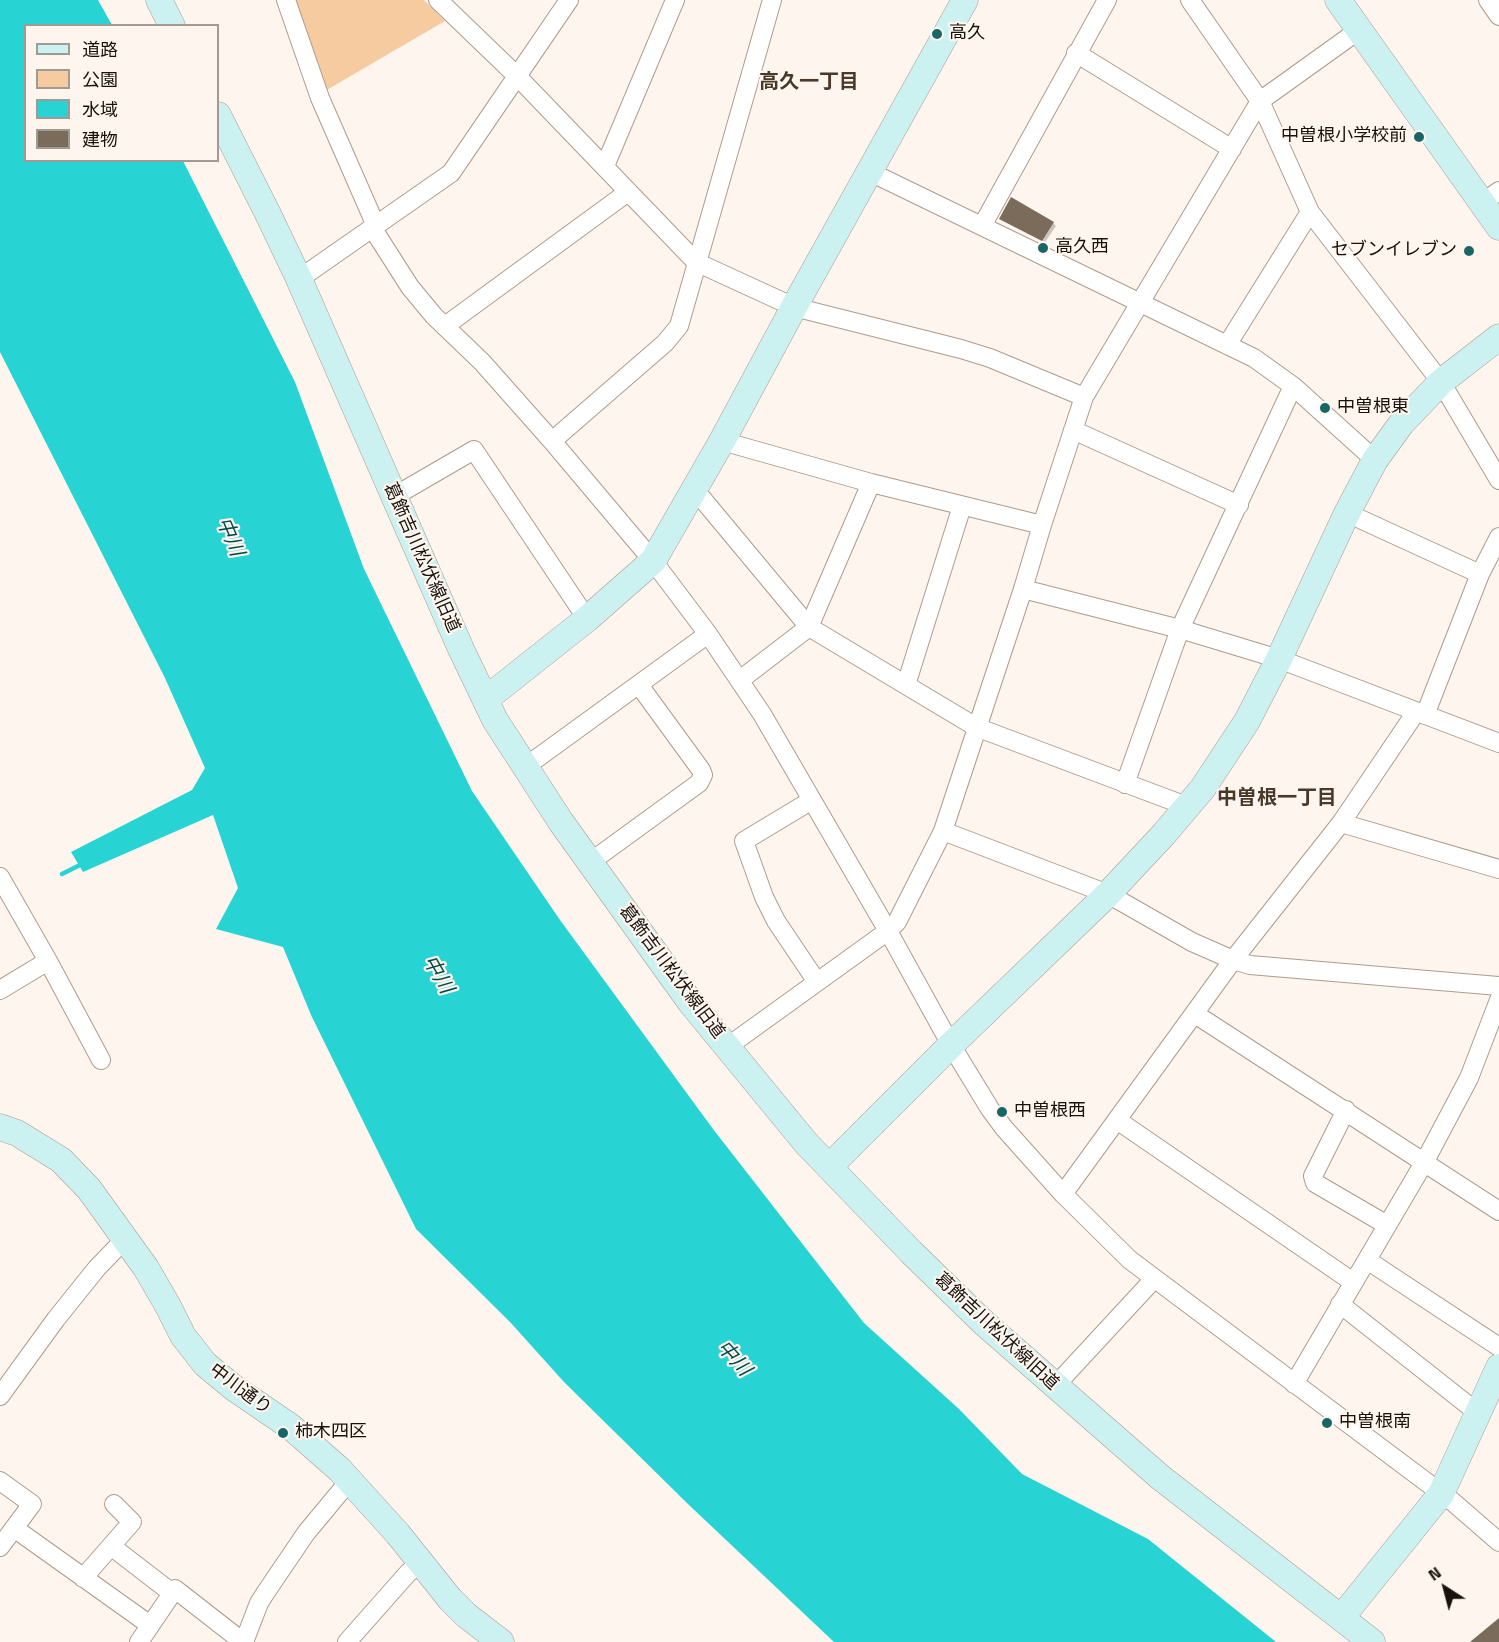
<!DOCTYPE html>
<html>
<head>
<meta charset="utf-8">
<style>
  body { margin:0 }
  #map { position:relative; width:1499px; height:1642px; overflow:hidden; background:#fdf5ee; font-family:"Titillium Web","Noto Sans JP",sans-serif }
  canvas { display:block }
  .legend { position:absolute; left:24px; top:24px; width:195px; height:138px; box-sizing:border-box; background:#fdf5ee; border:2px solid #a19a94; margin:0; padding:8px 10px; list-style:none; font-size:18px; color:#18120c }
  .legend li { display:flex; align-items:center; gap:12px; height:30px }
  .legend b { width:30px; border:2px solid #a19a94 }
  .north { position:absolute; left:1415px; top:1558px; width:60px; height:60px; -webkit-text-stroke:4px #fdf5ee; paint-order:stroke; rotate:324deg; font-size:16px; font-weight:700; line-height:24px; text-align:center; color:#18120c }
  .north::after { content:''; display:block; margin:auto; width:21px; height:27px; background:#18120c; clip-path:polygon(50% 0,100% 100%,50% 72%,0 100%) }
</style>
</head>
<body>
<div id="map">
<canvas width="1499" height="1642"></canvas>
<ul class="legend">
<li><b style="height:8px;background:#ccf1f1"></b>道路</li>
<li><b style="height:16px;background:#f7cba0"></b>公園</li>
<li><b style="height:16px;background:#27d4d3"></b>水域</li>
<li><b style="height:16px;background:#7b6b5b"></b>建物</li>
</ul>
<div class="north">N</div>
</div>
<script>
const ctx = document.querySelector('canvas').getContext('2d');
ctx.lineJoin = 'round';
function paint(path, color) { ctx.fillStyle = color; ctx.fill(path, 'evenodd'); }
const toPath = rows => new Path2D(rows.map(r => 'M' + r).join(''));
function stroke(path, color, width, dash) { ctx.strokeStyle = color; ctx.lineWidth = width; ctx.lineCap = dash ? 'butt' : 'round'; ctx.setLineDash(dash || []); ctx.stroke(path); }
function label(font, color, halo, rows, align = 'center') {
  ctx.font = font + ' "Titillium Web","Noto Sans JP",sans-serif'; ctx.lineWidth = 4.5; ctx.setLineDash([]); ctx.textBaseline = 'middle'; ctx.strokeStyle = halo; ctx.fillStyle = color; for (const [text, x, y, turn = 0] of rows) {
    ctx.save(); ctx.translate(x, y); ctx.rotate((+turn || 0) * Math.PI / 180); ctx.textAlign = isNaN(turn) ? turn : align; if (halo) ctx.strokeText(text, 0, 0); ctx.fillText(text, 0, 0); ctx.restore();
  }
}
paint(toPath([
  [293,0,424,0,445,21,325,91]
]), '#f7cba0');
paint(toPath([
  [0,0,98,0,112,25,26,26,26,160,183,161,295,382,364,569,472,791,560,920,713,1129,864,1323,959,1409,1022,1474,1148,1539,1276,1642,834,1642,689,1505,564,1382,510,1322,416,1229,311,1015,283,947,216,929,238,888,213,815,83,872,71,852,192,790,205,768,165,678,0,352]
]), '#27d4d3');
paint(toPath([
  [1001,219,1053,223,1056,226,1045,242]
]), '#0003');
stroke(toPath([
  [62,874,84,863]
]), '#27d4d3', 4.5);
paint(toPath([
  [1011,197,1054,222,1042,241,999,219],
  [1499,1618,1499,1642,1470,1642]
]), '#7b6b5b');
const street = toPath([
  [286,0,320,98,376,226],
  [438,0,517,76,696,262,794,307,961,349,990,358,1084,397],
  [1190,0,1260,101,1310,212,1441,382,1499,480],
  [1488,0,1499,16],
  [1076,53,1232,149],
  [605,166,675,0],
  [870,172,1254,358,1293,386,1375,460],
  [1482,203,1499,191],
  [982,226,1107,0],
  [373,229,410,287,434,316,482,362,552,441,653,561,708,634,762,714,888,931,951,1045,990,1109,1004,1128,1063,1194,1130,1260,1453,1502,1499,1542],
  [299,279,451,173,569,0],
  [445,326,628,192],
  [1227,345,1310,212],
  [1073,430,1239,505],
  [552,441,665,343,679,326,772,0],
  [722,441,871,483,1042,525],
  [695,490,809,627,976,727,1189,807],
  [393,497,474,450,587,619],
  [1347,513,1480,574],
  [1023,589,1180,629,1279,659,1499,743],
  [740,680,809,627,871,483],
  [906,685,962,506],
  [1425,715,1480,574,1499,537],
  [525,767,708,634],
  [1125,784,1180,629,1293,386],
  [812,800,744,841,764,897,776,921,817,982],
  [1341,823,1499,869],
  [943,831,1108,894,1192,942,1233,960,1250,965,1499,986],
  [589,863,699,783,703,775,701,770,639,685],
  [0,877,48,961,0,990],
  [48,961,101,1060],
  [1195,1014,1499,1211],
  [727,1047,888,931,897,922,943,831,1023,589,1042,525,1084,397,1260,101,1359,30],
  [1346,1110,1313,1176,1315,1183,1387,1225],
  [1117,1120,1353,1282],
  [1063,1194,1233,960,1341,823,1416,712],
  [1367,1260,1499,1347],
  [1340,1304,1478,1413],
  [1294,1384,1425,1161,1469,1078,1499,1000],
  [1055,1386,1154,1279],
  [0,1396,56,1319,97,1268,126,1238],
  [0,1481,32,1504,0,1547],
  [14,1528,150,1625],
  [111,1546,172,1593],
  [83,1578,132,1522,114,1504],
  [139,1642,175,1589,243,1642],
  [244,1642,259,1603,266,1592,306,1533,350,1480],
  [347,1642,408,1573,420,1563]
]);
const secondary = toPath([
  [159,0,172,26],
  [1338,0,1499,227],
  [218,115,268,214,299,279,461,649,495,720,561,822,691,1003,806,1143,911,1252,984,1323,1160,1477,1372,1642],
  [486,699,587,619,653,561,722,441,794,307,965,0],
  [0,1127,17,1133,61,1160,89,1189,146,1268,168,1306,183,1336,205,1364,234,1388,291,1427,340,1470,398,1534,450,1599,466,1615,501,1642],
  [829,1167,951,1045,1108,894,1164,834,1203,788,1247,721,1279,659,1347,513,1375,460,1401,424,1441,382,1499,337],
  [1341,1618,1441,1494,1499,1367]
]);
stroke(street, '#ae9c8c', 20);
stroke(secondary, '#ae9c8c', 27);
stroke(street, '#fff', 18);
stroke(secondary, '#ccf1f1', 26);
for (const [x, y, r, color] of [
  [937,34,6,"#186665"],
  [1419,137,6,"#186665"],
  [1043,248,6,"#186665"],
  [1469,251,6,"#186665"],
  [1325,408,6,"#186665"],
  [1002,1112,6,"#186665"],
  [1327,1423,6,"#186665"],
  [283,1433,6,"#186665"]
]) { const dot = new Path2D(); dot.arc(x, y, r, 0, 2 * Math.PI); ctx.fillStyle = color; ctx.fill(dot); stroke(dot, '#fdf5ee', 2); }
label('18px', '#18120c', '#fdf5ee', [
  ["高久",949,34],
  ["中曽根小学校前",1407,137,"right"],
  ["高久西",1055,248],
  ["セブンイレブン",1457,251,"right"],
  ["中曽根東",1337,408],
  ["中曽根西",1014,1112],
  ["中曽根南",1339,1423],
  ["柿木四区",295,1433]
], 'left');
label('18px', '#18120c', '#fdf5ee', [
  ["葛飾吉川松伏線旧道",421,558,66],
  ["葛飾吉川松伏線旧道",671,972,53],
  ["葛飾吉川松伏線旧道",996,1332,43],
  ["中川通り",240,1390,37]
]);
label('bold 20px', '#48392b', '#fdf5ee', [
  ["高久一丁目",809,83],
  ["中曽根一丁目",1277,799]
]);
label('italic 20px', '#004b4a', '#fdf5ee', [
  ["中川",229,537,67],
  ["中川",437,975,60],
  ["中川",733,1359,48]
]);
</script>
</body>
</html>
